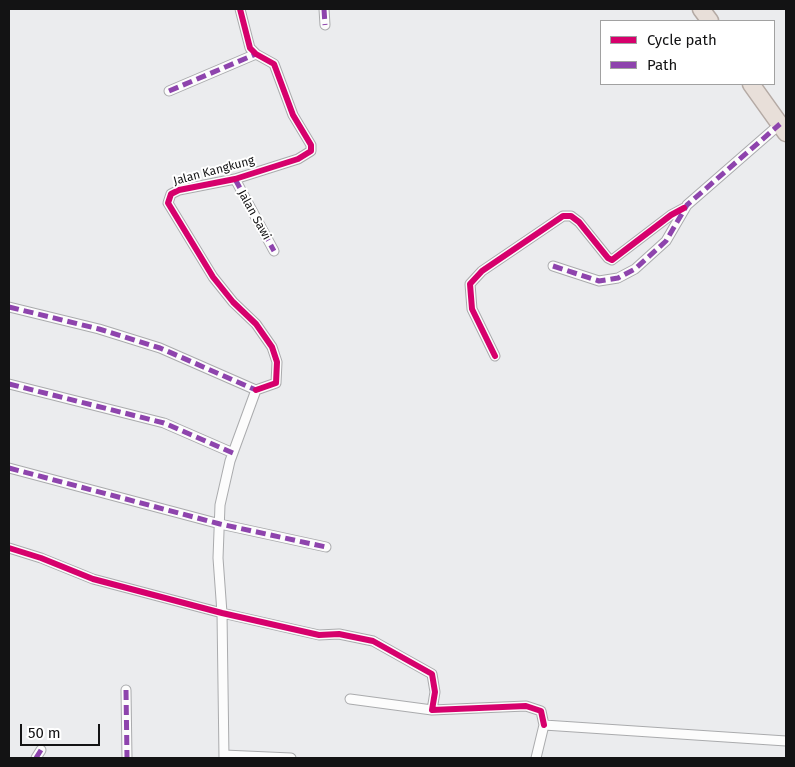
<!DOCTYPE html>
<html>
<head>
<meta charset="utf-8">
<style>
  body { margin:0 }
  #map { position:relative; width:795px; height:767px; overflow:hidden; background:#ebecee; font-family:"Fira Sans",sans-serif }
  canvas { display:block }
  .frame { position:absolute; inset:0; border:10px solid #131314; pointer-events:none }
  .legend { position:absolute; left:600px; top:20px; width:175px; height:65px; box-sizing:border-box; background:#fff; border:1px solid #a1a1a1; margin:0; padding:6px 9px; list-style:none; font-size:15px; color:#131314 }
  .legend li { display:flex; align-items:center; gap:10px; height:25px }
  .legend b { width:25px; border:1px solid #a1a1a1 }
  .scale { position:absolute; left:20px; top:724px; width:80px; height:22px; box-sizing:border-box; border:2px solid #131314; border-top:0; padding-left:6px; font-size:15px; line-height:18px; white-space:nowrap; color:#131314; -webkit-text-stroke:4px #fff; paint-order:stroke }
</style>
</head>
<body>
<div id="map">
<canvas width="795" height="767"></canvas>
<div class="frame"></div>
<ul class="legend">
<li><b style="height:6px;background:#d6006c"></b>Cycle path</li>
<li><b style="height:6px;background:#8e44ad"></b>Path</li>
</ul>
<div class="scale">50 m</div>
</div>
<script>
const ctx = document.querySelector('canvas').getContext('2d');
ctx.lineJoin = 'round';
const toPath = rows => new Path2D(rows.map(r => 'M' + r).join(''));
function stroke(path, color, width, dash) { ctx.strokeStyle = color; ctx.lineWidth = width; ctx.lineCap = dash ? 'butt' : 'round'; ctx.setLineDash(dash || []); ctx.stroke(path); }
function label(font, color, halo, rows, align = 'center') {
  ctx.font = font + ' "Fira Sans",sans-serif'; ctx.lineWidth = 4; ctx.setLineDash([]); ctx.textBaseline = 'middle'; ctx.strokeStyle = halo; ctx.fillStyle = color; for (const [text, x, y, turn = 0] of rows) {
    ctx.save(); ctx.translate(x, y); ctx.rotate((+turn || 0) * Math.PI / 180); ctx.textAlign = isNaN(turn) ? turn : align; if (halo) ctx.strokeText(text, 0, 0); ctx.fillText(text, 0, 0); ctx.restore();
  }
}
const street = toPath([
  [240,9,250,48,256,54,274,64,293,115,311,145,311,151,298,159,235,179,179,190,171,194,168,203,213,277,233,302,256,324,272,347,277,362,276,383,256,390],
  [324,9,325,25],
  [169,91,256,54],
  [235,179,274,251],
  [553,266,599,281,618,278,635,269,666,241,687,205,780,124],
  [9,307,99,329,160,348,256,390],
  [495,356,472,309,470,284,482,271,563,216,571,216,579,222,608,258,612,260,671,215,684,208],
  [9,384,164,423,233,453],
  [9,468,220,524,326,547],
  [9,548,41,558,93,579,222,613,319,635,339,634,373,641,432,674,435,692,432,710,526,706,541,711,544,725],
  [126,690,127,758],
  [350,699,432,710],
  [224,755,291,758],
  [36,758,41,750],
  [224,758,222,613,218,558,220,505,230,461,256,390],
  [536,758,544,725,786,741]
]);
const highway = toPath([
  [701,9,710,21],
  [751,84,786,133]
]);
stroke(street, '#aaabad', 11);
stroke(highway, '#b4aaa4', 19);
stroke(street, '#fcfcfc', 9);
stroke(highway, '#e8dfd9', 16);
stroke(toPath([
  [324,9,325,25],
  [169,91,256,54],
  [235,179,274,251],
  [553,266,599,281,618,278,635,269,666,241,687,205,780,124],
  [9,307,99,329,160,348,256,390,259,389],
  [9,384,164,423,233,453],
  [9,468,220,524,326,547],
  [126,690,127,758],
  [36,758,41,750]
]), '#8e44ad', 5, [10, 5]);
stroke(toPath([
  [240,9,250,48,256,54,274,64,293,115,311,145,311,151,298,159,235,179,179,190,171,194,168,203,213,277,233,302,256,324,272,347,277,362,276,383,256,390],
  [495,356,472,309,470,284,482,271,563,216,571,216,579,222,608,258,612,260,671,215,684,208],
  [9,548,41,558,93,579,222,613,319,635,339,634,373,641,432,674,435,692,432,710,526,706,541,711,544,725]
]), '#d6006c', 6);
label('12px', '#131314', '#fff', [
  ["Jalan Kangkung",214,171,-15],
  ["Jalan Sawi",254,215,61]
]);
</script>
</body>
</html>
